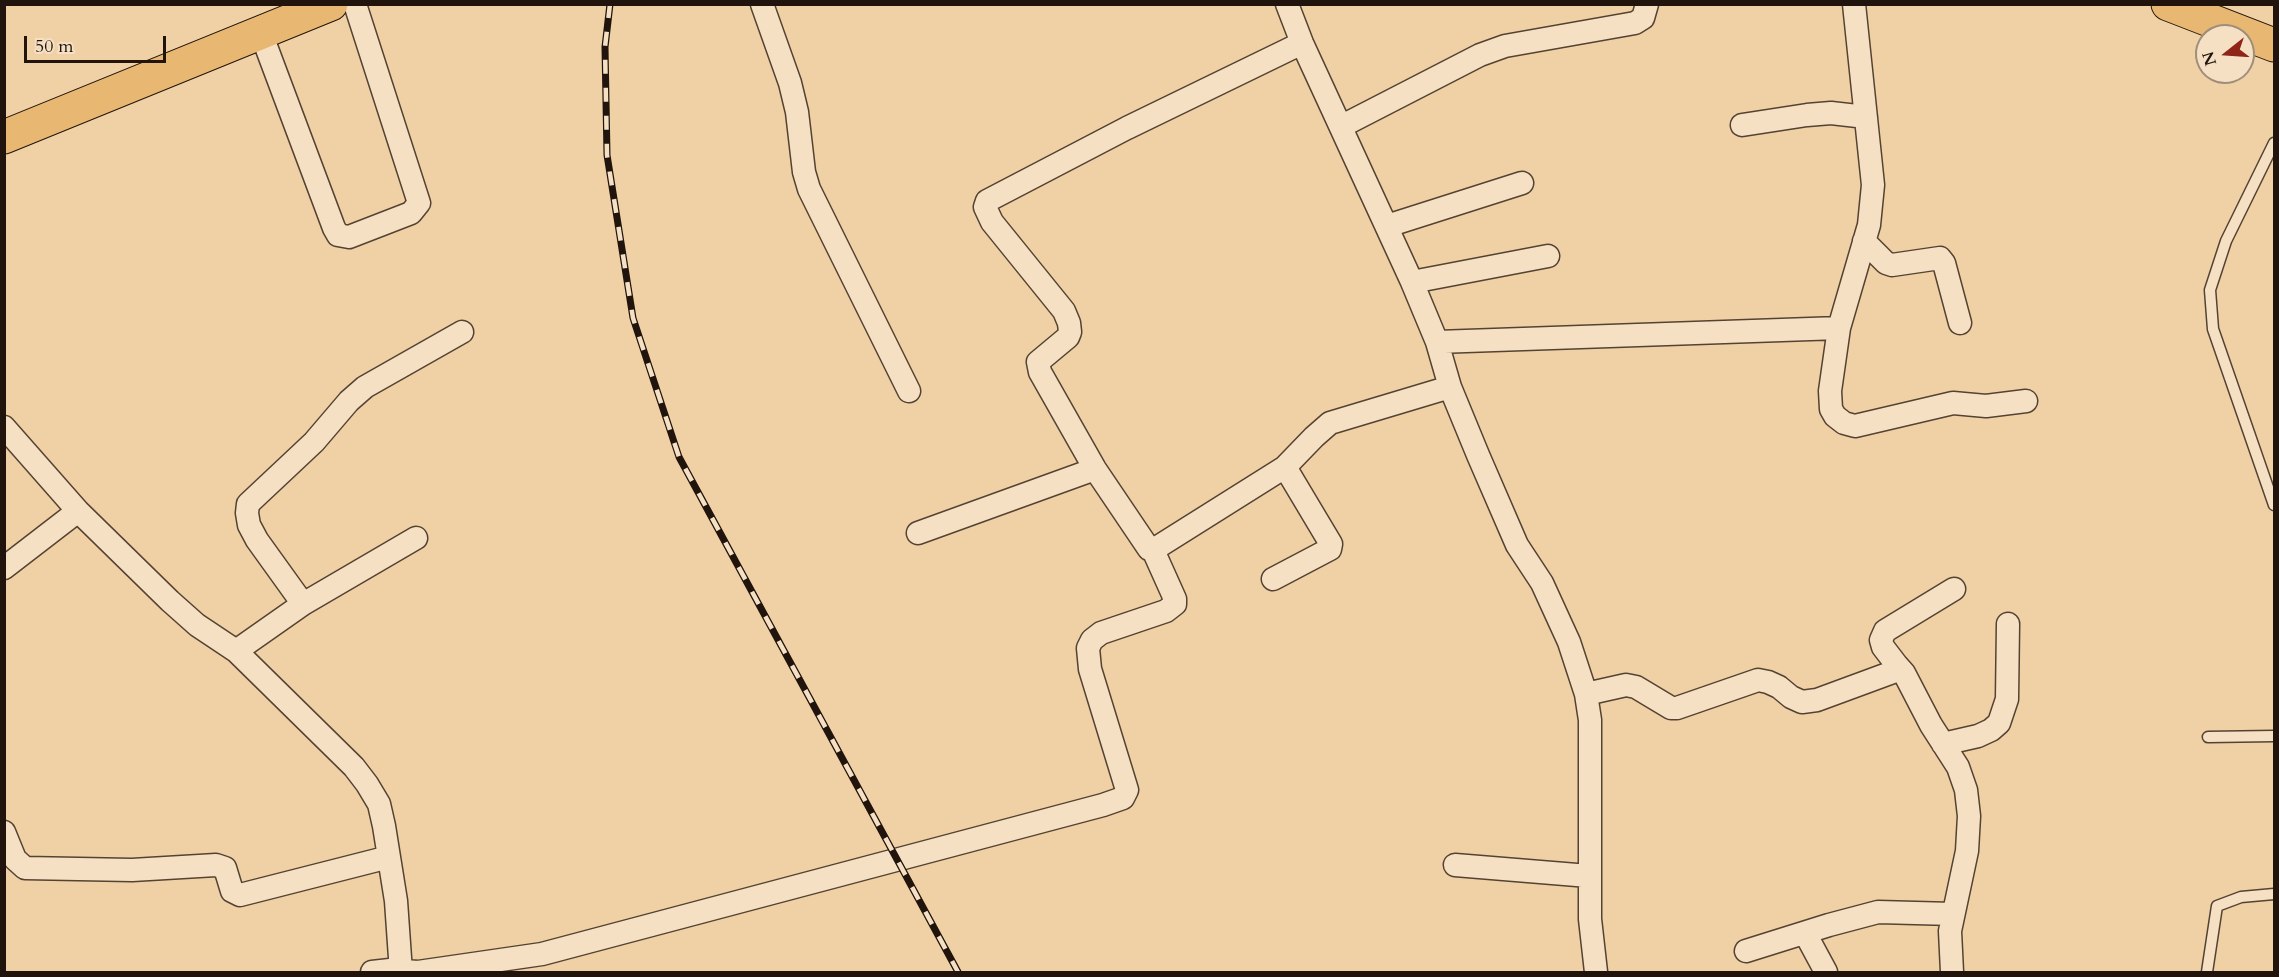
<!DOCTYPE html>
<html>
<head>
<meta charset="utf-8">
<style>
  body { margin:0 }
  #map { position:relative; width:2279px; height:977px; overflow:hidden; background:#f0d0a5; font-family:Cardo,serif }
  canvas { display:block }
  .frame { position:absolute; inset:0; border:6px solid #20140c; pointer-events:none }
  .north { position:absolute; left:2195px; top:24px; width:60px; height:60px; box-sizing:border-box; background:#f5e0c4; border:2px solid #a08e7a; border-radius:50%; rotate:253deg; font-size:16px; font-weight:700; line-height:24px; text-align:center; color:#20140c }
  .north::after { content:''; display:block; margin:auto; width:21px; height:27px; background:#8f2418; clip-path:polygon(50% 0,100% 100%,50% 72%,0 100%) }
  .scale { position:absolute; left:24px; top:36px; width:142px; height:27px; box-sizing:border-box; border:3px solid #20140c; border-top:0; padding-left:8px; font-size:18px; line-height:21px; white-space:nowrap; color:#20140c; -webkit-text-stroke:4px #f5e0c4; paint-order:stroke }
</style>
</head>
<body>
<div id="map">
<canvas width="2279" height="977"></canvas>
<div class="frame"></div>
<div class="north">N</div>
<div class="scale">50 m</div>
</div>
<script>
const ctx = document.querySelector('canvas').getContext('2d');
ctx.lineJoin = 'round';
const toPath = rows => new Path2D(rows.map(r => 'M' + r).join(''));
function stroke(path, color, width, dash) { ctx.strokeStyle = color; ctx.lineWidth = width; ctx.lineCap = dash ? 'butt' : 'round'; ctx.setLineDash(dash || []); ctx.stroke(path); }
const lane = toPath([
  [2274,143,2226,241,2210,290,2213,329,2274,505],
  [2208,737,2274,736],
  [2207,972,2217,906,2241,897,2274,894]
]);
const street = toPath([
  [762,4,790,83,797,112,804,172,809,189,909,391],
  [1287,4,1302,43,1412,282,1437,342,1450,387,1478,455,1517,545,1542,583,1569,642,1586,694,1590,720,1590,919,1596,972],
  [1854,4,1873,185,1869,225,1839,328,1830,391,1831,409,1835,416,1844,423,1855,426,1953,403,1986,406,2026,401],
  [261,33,334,228,338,235,349,237,411,213,419,203,355,4],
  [1302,43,1127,128,987,201,985,207,992,222,1064,311,1069,323,1070,332,1068,337,1038,362,1040,372,1095,469,1149,549,1153,550,1285,467,1314,437,1330,423,1450,387],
  [1742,125,1807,115,1831,113,1866,117],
  [1342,126,1480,55,1505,46,1635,23,1643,18,1647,4],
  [1387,226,1522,183],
  [1864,241,1886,263,1892,265,1940,258,1944,263,1960,323],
  [1412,282,1548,256],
  [1437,342,1839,328],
  [4,427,78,511,170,601,197,625,236,651,354,767,367,784,379,804,384,826,396,901,401,972],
  [918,533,1095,469],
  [4,568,78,511],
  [1273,579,1330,549,1331,544,1285,467],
  [303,604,257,540,249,525,247,513,248,504,314,442,349,401,365,387,462,332],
  [236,651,303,604,416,538],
  [1896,664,1904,673,1931,725,1958,767,1966,790,1969,816,1967,851,1950,931,1952,972],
  [1586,694,1626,685,1636,687,1671,708,1677,708,1758,680,1768,682,1779,687,1791,697,1802,702,1817,700,1893,672,1896,664,1883,647,1881,640,1885,631,1954,589],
  [1943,744,1978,736,1991,730,1999,723,2007,699,2008,624],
  [4,832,15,859,25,868,132,870,216,865,225,868,232,891,240,895,389,857],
  [1455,865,1589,876],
  [1805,933,1826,972],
  [1746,951,1829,925,1878,912,1953,914],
  [372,972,390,970,418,972,542,954,1103,805,1123,798,1127,790,1090,669,1088,648,1092,640,1101,633,1166,611,1175,604,1175,599,1153,550]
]);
const primary = toPath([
  [2168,4,2274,45],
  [4,137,331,4]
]);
stroke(lane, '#544332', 13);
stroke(street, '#544332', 25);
stroke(primary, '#20140c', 35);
stroke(lane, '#f5e0c4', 10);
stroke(street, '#f5e0c4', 22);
stroke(primary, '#e8b872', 33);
const rail = toPath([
  [610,4,605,47,607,155,633,318,679,457,958,972]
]);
stroke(rail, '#20140c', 7);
stroke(rail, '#f5e0c4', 4.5, [14]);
</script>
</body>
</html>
